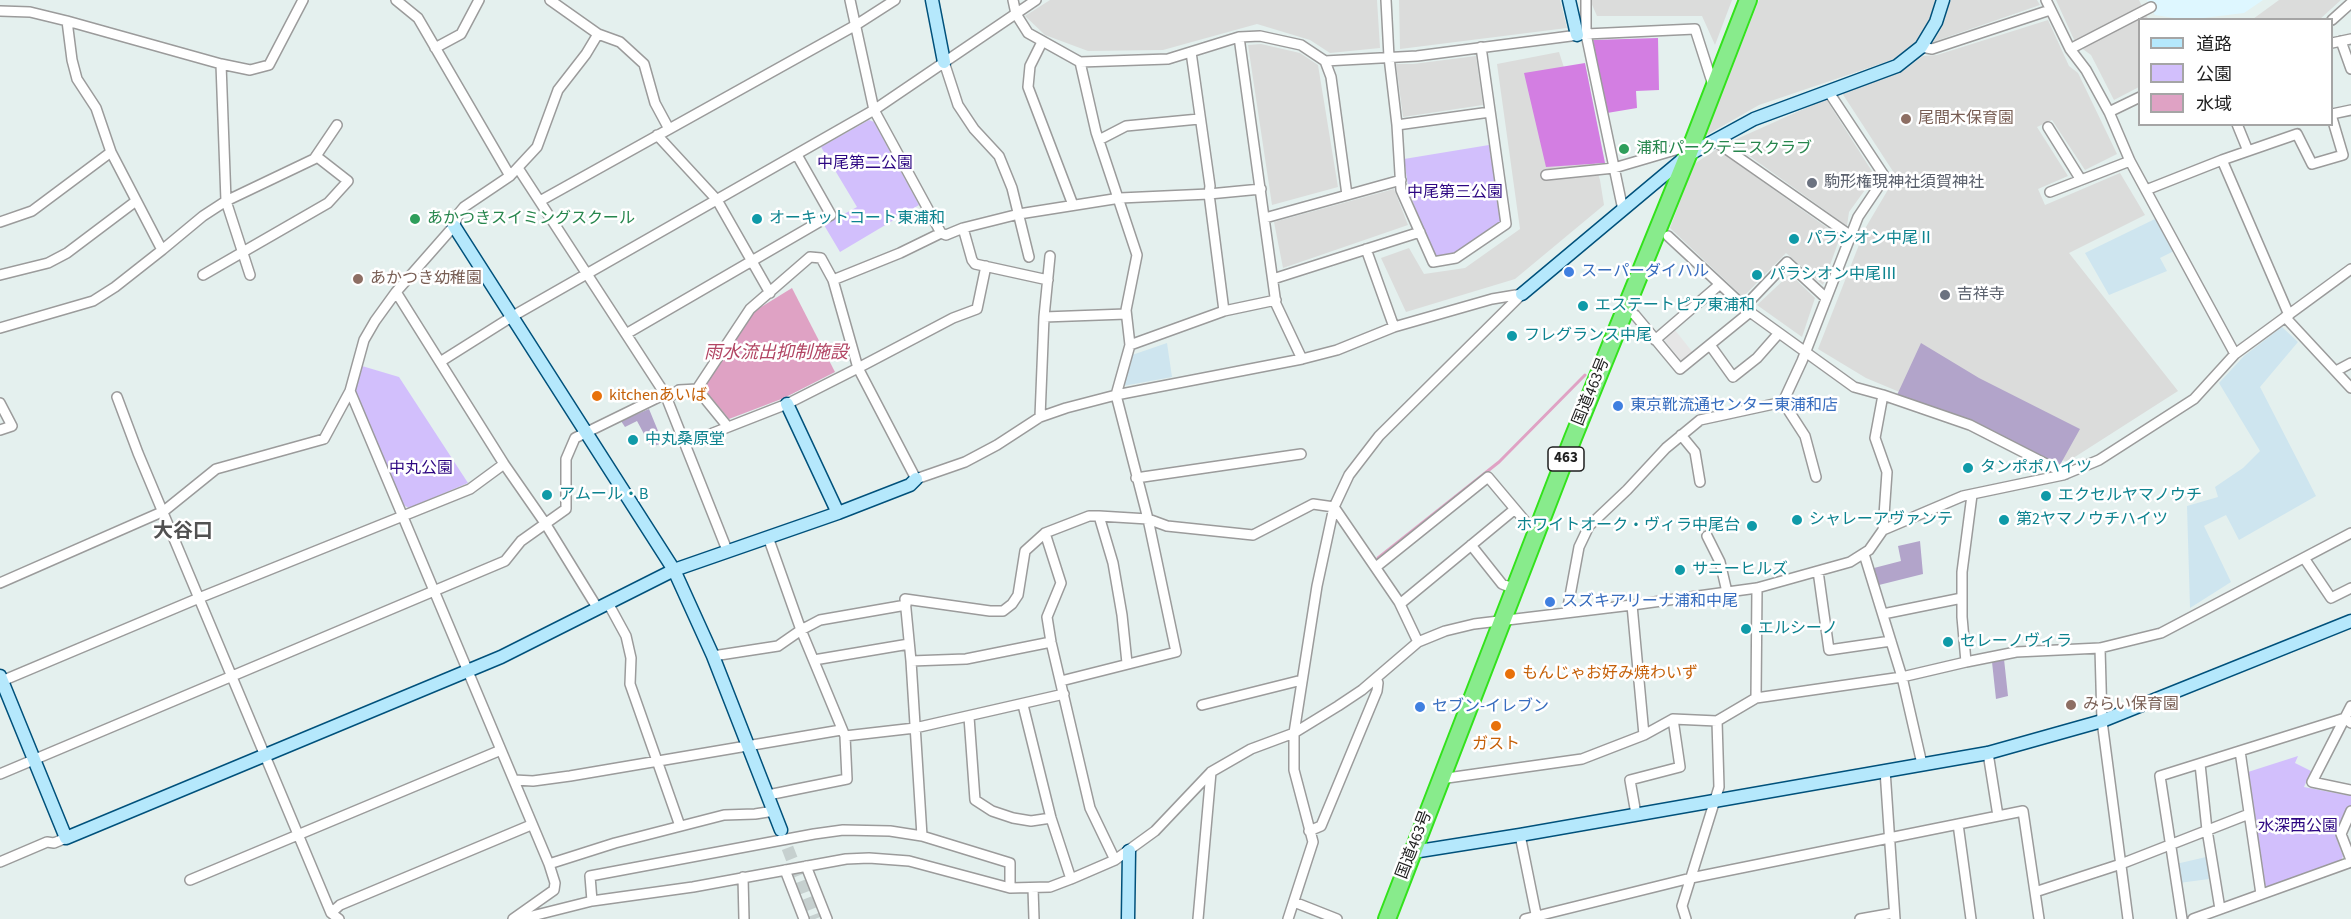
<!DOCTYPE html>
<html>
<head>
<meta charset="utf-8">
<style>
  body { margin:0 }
  #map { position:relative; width:2351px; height:919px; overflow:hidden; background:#e4f0ee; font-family:"Source Sans 3","Noto Sans JP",sans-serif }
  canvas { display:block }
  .legend { position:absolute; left:2138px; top:18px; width:195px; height:108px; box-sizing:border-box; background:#fff; border:2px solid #a5a5a5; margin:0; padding:8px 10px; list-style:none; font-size:18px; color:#1e1e1e }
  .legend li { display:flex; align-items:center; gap:12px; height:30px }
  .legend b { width:30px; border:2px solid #a5a5a5 }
</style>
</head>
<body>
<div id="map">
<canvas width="2351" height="919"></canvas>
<ul class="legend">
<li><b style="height:8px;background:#b5e8fc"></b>道路</li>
<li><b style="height:16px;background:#d2bffc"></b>公園</li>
<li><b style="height:16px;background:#dfa2c4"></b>水域</li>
</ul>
</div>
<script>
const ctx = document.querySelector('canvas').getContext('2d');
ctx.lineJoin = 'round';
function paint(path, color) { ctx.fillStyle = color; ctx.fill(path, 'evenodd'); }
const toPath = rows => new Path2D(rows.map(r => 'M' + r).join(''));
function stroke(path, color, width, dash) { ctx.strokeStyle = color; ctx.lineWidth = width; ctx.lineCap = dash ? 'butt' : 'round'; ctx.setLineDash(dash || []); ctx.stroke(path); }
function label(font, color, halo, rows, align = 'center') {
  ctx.font = font + ' "Source Sans 3","Noto Sans JP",sans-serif'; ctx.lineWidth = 5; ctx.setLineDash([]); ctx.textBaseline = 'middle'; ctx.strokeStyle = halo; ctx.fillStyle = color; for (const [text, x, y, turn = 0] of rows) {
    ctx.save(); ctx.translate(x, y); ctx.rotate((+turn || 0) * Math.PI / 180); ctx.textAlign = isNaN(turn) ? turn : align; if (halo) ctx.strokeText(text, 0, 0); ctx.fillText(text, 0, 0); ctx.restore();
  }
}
paint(toPath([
  [1050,0,1377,0,1380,48,1330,53,1310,40,1257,24,1163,50,1088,51,1045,35,1025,16],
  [1399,0,1560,0,1567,28,1400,49],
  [1590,0,1732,0,1715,45,1702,16,1597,16],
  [1759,0,1935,0,1929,22,1915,44,1892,60,1759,105,1705,136],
  [1951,0,2037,0,2040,5,1933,42,1942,27],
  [2056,0,2139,0,2148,19,2140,20,2139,87,2114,100,2091,55,2076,44],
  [2279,0,2341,0,2320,19,2253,19],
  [2048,20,2069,66,2078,73,2117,154,2085,170,2052,120,2037,127,2068,176,2038,189,2045,205,2120,173,2145,215,2069,253,2178,391,2067,462,1866,378,1818,349,1866,227,1896,176,1842,93,1904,70,1923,56,1937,55],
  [1261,44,1300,53,1318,65,1338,187,1272,205,1248,45],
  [1559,52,1600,180,1604,205,1515,279,1406,312,1381,258,1409,248,1424,274,1465,268,1520,229,1497,64],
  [1476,56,1483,105,1403,117,1396,64,1413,64],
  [1826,99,1875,176,1849,212,1847,226,1730,142],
  [1717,149,1840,237,1823,285,1786,253,1743,297,1670,228,1694,164],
  [1394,189,1408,225,1283,268,1274,222],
  [1790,274,1815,298,1802,337,1757,305]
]), '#dbdcdb');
paint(toPath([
  [2147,0,2263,0,2244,13,2187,20,2155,15]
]), '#def7ff');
paint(toPath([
  [2157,218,2174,251,2160,258,2167,271,2109,295,2085,253],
  [2282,327,2298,342,2260,387,2316,496,2239,540,2226,515,2204,526,2231,582,2190,608,2187,506,2218,497,2215,487,2243,468,2260,451,2219,383,2244,356],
  [1167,343,1172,377,1123,386,1132,355],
  [2206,857,2209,879,2179,883,2176,864]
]), '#cee5ef');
paint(toPath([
  [1921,343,1979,378,2080,429,2060,465,1972,424,1897,395],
  [649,409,663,443,651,447,637,421,625,427,621,421],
  [1920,541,1923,574,1879,585,1874,568,1901,561,1898,546],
  [2004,659,2008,696,1996,699,1992,662]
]), '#b2a4ca');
paint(toPath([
  [869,120,874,122,919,205,840,252,824,225,857,207,821,147],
  [1489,145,1501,221,1500,225,1460,250,1439,258,1435,257,1409,192,1404,159],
  [362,366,399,377,468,483,409,508,403,505,354,390],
  [2298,756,2295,763,2311,771,2304,787,2351,796,2351,807,2339,829,2337,840,2343,856,2341,861,2268,887,2264,885,2248,772]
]), '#d2bffc');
paint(toPath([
  [1658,38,1659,90,1636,91,1637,108,1607,113,1593,40],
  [1585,63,1605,163,1546,167,1524,73]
]), '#d37ee2');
paint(toPath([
  [1675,330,1694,354,1685,361,1680,360,1665,341,1667,336]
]), '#e6e6e6');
paint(toPath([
  [792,288,835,372,784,398,729,419,703,388,753,312]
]), '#dfa2c4');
stroke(toPath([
  [1378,558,1499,462,1585,375]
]), '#dfa2c4', 3);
stroke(toPath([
  [781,831,815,919]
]), '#c6d0cf', 12, [12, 6]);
const street = toPath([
  [396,0,418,18,510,176],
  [550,0,598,34,620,42,644,64,655,103,669,129],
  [850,0,874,110,941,233,946,235,963,228,972,260,975,264,1048,280],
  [1013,0,1016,14,1028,33,1080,62,1096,132,1137,255,1126,310,1130,345,1116,395,1148,519,1176,652,1061,681],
  [1386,0,1389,57,1397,125,1401,190,1433,262,1456,258,1506,224,1481,47],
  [1586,0,1586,34,1623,210],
  [2046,0,2070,49,2086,70,2109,112,2130,161,2235,354],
  [0,11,30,12,67,21,221,64,250,70,269,65,303,0],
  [2332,20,2351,3],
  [1239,37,1276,304,1302,359],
  [2341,41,2351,69],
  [1042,42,1030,66,1028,87,1073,205],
  [2332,43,2351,39],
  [1921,47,1932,49,2050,10],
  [435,48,461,34,479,0],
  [2070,49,2151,7],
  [1191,52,1210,186,1209,194,1224,311],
  [1325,61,1417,56,1586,34,1695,29,1713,85],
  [944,62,958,105,974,129,999,156,1012,188,1029,257],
  [1080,62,1168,59,1239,37,1260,36,1301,45,1325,61,1331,77,1347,195],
  [221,64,226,201,250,275],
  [2109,112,2140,97],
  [2332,114,2351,110],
  [2237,124,2248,151],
  [1397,125,1490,112],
  [2048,127,2081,180],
  [657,135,717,200,770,293],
  [1099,140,1126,126,1199,119],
  [1715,141,1851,236],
  [2222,160,2289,315],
  [518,168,665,394,727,550],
  [1546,175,1614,168,1692,145],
  [2146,190,2222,160,2297,134,2312,164,2343,155,2332,118],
  [2050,192,2130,161],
  [540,201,856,25,895,0],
  [1265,218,1401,180],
  [0,222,32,211,111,152],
  [963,228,1019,214,1120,198,1209,194,1261,189],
  [1668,236,1750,312,1854,387,1883,395,1970,425,2066,474],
  [1366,249,1394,327],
  [162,250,203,216,226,201,314,159,337,125],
  [986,266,977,309,953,318,858,368,916,479,965,462,997,445,1040,417,1066,408,1116,395,1302,359,1337,350,1394,327,1492,299,1522,294],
  [0,275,48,263,67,253,136,201],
  [203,275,328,203,348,181,316,156],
  [1273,279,1420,232],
  [833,280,900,253,941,233],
  [396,292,504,464,545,523,598,609],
  [1744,307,1787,262,1826,298],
  [1625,309,1635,315,1680,369,1750,312],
  [1044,317,1126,314],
  [2285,317,2351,388],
  [0,328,93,301,115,287,162,250,111,152,96,108,77,79,72,60,67,21],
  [626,334,831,215,797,155],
  [1655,340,1719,285],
  [1130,345,1224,311,1276,300],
  [1710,345,1733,377,1757,358,1779,333],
  [440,362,513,316,874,110,1036,0],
  [2336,371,2351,363],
  [350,391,549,864,555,883,554,890,513,919],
  [117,397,138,453,331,913,339,919],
  [667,399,679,390,697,389,728,427],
  [1783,402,1805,436,1816,477],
  [0,403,12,426,0,430],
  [1040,417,1044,317,1050,256],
  [1681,435,1695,452,1700,482],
  [685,444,787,404,858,368,833,280,821,258,810,257,750,309,697,389],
  [1136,478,1301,454],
  [1972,495,1962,572,1962,617,1966,662,2016,652,2100,648,2161,633,2351,533],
  [1883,530,1963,496,2063,475,2099,460,2194,399,2235,354,2351,269],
  [1045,533,1061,583,1047,617,1051,642,1090,808,1115,860],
  [1707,536,1720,562,1727,592],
  [1471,545,1502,584,1515,589],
  [1864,554,1902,677,1922,764],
  [2304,558,2331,598,2351,588],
  [1376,567,1488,477,1536,534],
  [1818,571,1829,650,1891,641],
  [0,583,164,511,216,469,324,439,350,391,364,340,375,321,396,292,454,226,459,213,464,207,510,176,537,147,558,90,586,54,598,34],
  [608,603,626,636,631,658,630,684,680,826],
  [1400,604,1515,509],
  [1632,605,1644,735],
  [1567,612,1579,547,1589,526,1627,490,1666,448,1700,420,1783,402,1802,361,1858,217,1885,177,1828,91],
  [1883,614,1962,598],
  [2100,648,2102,721,2128,919],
  [713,656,778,646,801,630,820,620,906,605],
  [814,660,909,644],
  [911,661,966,659,1051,642],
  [1127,663,1122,615,1113,563,1099,516,1148,519,1167,526,1253,535,1313,504,1334,507,1399,602,1418,642],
  [2,681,199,598,470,489,504,464],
  [1756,698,1757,588],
  [1023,705,1051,818,1071,879],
  [1202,705,1302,680],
  [2351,706,2312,782,2351,790],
  [969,717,975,800,992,811,1013,818,1031,821,1051,818],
  [845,736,915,728,1064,694],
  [2240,751,2261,894],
  [1988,753,1998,816],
  [2200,764,2207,830,2220,909],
  [1885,770,1895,919],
  [0,774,505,561,521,541,566,509,566,459,575,438,665,394],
  [1440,779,1582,759,1644,735,1673,719,1717,721,1756,698,1902,677,1966,662],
  [514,780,533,781,570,776,841,730],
  [768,795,847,779,845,736,801,630,768,537],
  [2351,811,2341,834,2351,860],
  [1636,814,1630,780,1680,767,1673,719],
  [1958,824,1971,919],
  [1309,831,1321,826,1377,691,1378,683,1376,678],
  [1520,835,1537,919],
  [922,836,911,661,905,599,990,611,1003,611,1012,604,1018,595,1025,551,1045,533,1089,516,1099,516],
  [0,862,47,842,54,843,66,838],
  [549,864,615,843,724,815,755,814,774,811],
  [806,866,827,919],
  [785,870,804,919],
  [743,877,744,919],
  [190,880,501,750],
  [1033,888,1034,919],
  [2035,892,2121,864,2249,814],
  [592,901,590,876,814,834,843,830,890,831,922,836,1010,863,1010,888],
  [1294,902,1337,919],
  [331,913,340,905,531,825],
  [520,919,592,901,693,887,846,859,869,858,909,861,1010,888,1050,887,1071,879,1115,860,1155,831,1211,772,1251,749,1294,733,1338,706,1362,690,1418,642,1445,631,1474,624,1632,605,1757,588,1850,562,1869,550,1883,530,1887,472,1875,438,1883,395],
  [1198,919,1211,772],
  [1288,919,1313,842,1294,770,1294,733,1317,586,1334,507,1349,475,1379,436,1522,294],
  [1525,919,1691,878,2023,811,2039,919],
  [1686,919,1682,906,1719,787,1717,721],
  [1860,919,1894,913],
  [2182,919,2160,776,2345,718,2351,723],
  [2193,919,2351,862]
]);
const secondary = toPath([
  [932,0,944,62],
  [1569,0,1577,35],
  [454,226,674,570,713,656,781,830],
  [1522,294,1688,155,1754,119,1897,66,1921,47,1936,22,1943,0],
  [787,404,838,513],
  [0,676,66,838,501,657,674,570,838,513,910,485,916,479],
  [1413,852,1520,835,1988,753,2102,721,2351,621],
  [1128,919,1129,851]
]);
const highway = toPath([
  [1387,919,1573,438,1688,155,1748,0]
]);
stroke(street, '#9b9b9b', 12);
stroke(secondary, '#00517b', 15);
stroke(highway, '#33e21c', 20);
stroke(street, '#fff', 9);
stroke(secondary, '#b5e8fc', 12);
stroke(highway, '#88eb8c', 16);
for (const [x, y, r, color] of [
  [1906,119,6,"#8d6e63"],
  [1624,149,6,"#2e9e5b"],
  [1812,183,6,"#6b7280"],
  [415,219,6,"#2e9e5b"],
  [757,219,6,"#0f9aa8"],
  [1794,239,6,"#0f9aa8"],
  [1569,272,6,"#3f7fe0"],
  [1757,275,6,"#0f9aa8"],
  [358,279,6,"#8d6e63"],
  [1945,295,6,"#6b7280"],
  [1583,306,6,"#0f9aa8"],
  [1512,336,6,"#0f9aa8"],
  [597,396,6,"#e8710a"],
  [1618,406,6,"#3f7fe0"],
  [633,440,6,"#0f9aa8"],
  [1968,468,6,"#0f9aa8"],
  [547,495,6,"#0f9aa8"],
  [2046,496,6,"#0f9aa8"],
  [1797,520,6,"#0f9aa8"],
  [2004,520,6,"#0f9aa8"],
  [1752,526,6,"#0f9aa8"],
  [1680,570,6,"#0f9aa8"],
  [1550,602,6,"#3f7fe0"],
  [1746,629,6,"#0f9aa8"],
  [1948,642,6,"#0f9aa8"],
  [1510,674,6,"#e8710a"],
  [2071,705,6,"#8d6e63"],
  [1420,707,6,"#3f7fe0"],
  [1496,726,6,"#e8710a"]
]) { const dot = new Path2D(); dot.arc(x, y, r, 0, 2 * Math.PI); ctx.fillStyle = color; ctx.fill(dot); stroke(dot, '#fff', 2); }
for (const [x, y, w] of [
  [1566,459,36]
]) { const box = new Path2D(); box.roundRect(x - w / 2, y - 12, w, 24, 4.5); ctx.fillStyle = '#fff'; ctx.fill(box); stroke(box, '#1e1e1e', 1.5); }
label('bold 15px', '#1e1e1e', null, [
  ["463",1566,459]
]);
label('16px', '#785e54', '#fff', [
  ["尾間木保育園",1918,119],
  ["あかつき幼稚園",370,279],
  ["みらい保育園",2083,705]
], 'left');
label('16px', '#27864d', '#fff', [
  ["浦和パークテニスクラブ",1636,149],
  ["あかつきスイミングスクール",427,219]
], 'left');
label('16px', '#2d0782', '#fff', [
  ["中尾第二公園",865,164],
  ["中尾第三公園",1455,193],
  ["中丸公園",421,469],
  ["水深西公園",2298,827]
]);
label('16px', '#5b616d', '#fff', [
  ["駒形権現神社須賀神社",1824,183],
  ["吉祥寺",1957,295]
], 'left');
label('16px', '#0d838f', '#fff', [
  ["オーキットコート東浦和",769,219],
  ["パラシオン中尾Ⅱ",1806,239],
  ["パラシオン中尾Ⅲ",1769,275],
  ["エステートピア東浦和",1595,306],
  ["フレグランス中尾",1524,336],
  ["中丸桑原堂",645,440],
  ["タンポポハイツ",1980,468],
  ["アムール・B",559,495],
  ["エクセルヤマノウチ",2058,496],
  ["シャレーアヴァンテ",1809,520],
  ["第2ヤマノウチハイツ",2016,520],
  ["ホワイトオーク・ヴィラ中尾台",1740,526,"right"],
  ["サニーヒルズ",1692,570],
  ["エルシーノ",1758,629],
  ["セレーノヴィラ",1960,642]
], 'left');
label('16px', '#366cbe', '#fff', [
  ["スーパーダイハル",1581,272],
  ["東京靴流通センター東浦和店",1630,406],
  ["スズキアリーナ浦和中尾",1562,602],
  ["セブン-イレブン",1432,707]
], 'left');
label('16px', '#1e1e1e', '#fff', [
  ["国道463号",1592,392,-68],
  ["国道463号",1415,845,-69]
]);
label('16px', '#c56008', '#fff', [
  ["kitchenあいば",609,396],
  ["もんじゃお好み焼わいず",1522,674],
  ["ガスト",1496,745,"center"]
], 'left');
label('italic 18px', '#b24664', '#fff', [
  ["雨水流出抑制施設",776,354]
]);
label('bold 20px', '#515151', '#fff', [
  ["大谷口",183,533]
]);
</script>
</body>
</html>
